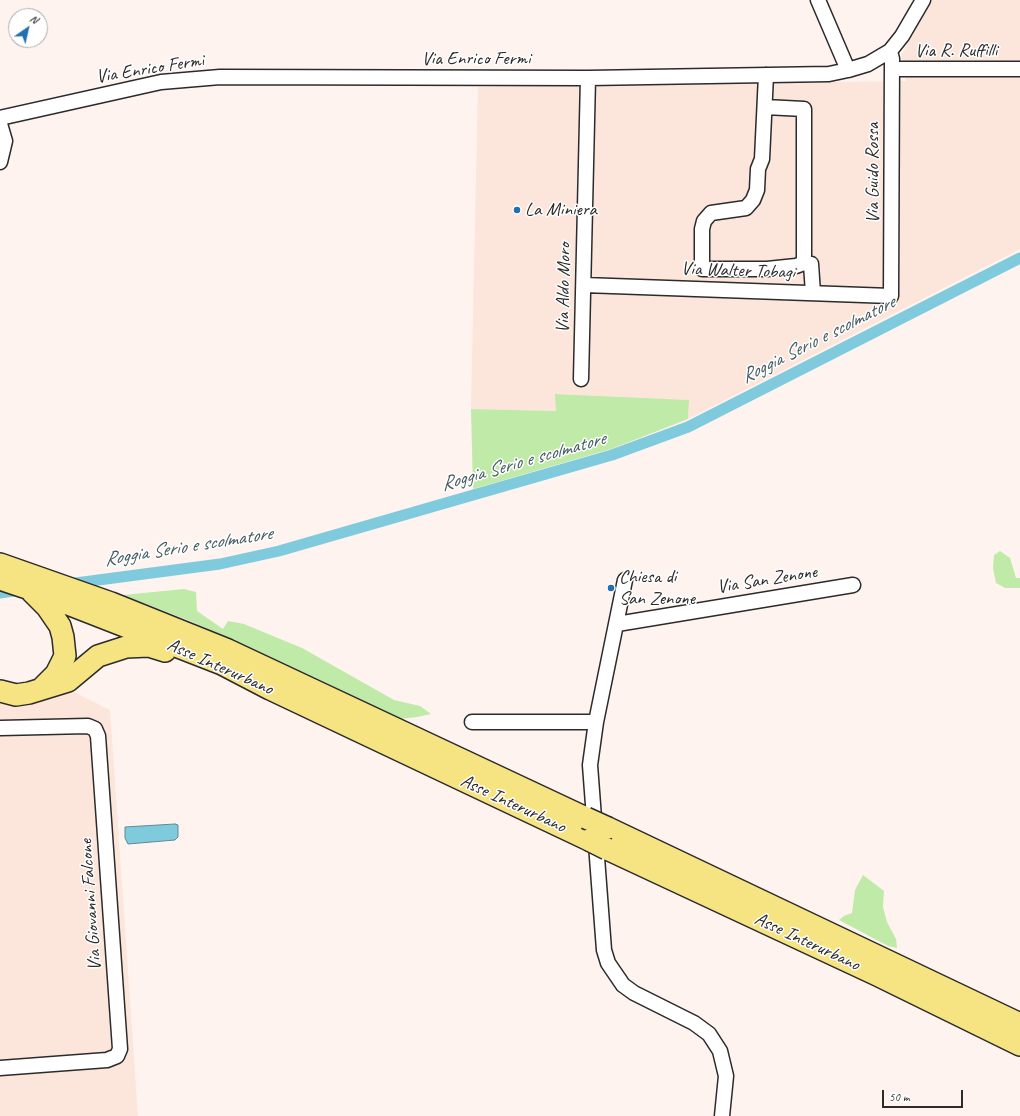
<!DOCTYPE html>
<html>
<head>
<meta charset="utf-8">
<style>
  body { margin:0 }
  #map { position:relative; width:1020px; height:1116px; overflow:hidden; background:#fef3ee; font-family:Caveat,sans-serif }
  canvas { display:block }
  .north { position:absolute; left:8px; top:8px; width:40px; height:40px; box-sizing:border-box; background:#fff; border:1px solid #aaa; border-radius:50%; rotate:34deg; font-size:11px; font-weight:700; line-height:16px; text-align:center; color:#2b2b2b }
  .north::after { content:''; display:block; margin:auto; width:14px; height:18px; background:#1f6fb2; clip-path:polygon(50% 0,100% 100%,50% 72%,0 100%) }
  .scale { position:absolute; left:882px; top:1090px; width:81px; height:18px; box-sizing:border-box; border:2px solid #2b2b2b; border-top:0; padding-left:5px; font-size:12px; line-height:14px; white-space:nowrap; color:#2b2b2b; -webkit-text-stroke:3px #fff; paint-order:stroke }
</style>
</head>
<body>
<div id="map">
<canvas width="1020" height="1116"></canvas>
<div class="north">N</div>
<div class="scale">50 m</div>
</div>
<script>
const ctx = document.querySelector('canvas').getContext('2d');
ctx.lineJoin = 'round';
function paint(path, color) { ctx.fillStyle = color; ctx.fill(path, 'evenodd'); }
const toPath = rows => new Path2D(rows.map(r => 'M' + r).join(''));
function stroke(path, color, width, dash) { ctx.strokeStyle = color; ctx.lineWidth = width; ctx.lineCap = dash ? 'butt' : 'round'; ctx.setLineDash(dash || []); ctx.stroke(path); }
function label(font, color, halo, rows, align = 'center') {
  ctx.font = font + ' Caveat,sans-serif'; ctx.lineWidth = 3; ctx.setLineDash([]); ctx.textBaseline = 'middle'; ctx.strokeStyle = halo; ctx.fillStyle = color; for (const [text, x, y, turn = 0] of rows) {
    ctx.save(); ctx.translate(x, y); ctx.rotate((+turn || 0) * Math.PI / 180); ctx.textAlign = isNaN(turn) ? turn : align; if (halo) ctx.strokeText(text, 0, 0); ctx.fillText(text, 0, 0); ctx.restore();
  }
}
paint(toPath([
  [931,0,1020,0,1020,249,688,419,689,400,556,394,556,411,471,409,478,87,906,81,901,56],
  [44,677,110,710,138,1116,0,1116,0,680,18,687]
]), '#fce5da');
paint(toPath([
  [555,394,689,400,688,419,611,449,473,489,471,409,556,411],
  [1000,551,1010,558,1016,578,1020,578,1020,588,1005,588,996,583,993,568,994,555],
  [184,589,196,592,197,611,223,629,228,621,244,624,302,648,394,700,420,706,431,714,417,717,400,719,320,680,190,621,123,595],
  [863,875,884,891,883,907,887,922,896,939,897,948,888,946,839,920,844,916,852,913,855,890]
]), '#bfeaa7');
const water = toPath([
  [175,824,178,825,178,837,175,840,128,844,125,838,125,827,175,824]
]);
paint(water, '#7fcbdd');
stroke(water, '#5d8b96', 1);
stroke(toPath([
  [68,584,220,564,279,551,612,455,688,427,1020,258],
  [0,593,20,590]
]), '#7fcbdd', 11);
const minor = toPath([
  [818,0,848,70],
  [892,69,1020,69],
  [766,75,762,159,758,169,757,190,753,200,746,208,711,213,704,221,702,229,702,269,767,269,796,266,804,263,811,264,813,293],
  [765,107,804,109,804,263],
  [0,118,161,82,220,77,588,78,829,74,848,70,868,64,890,51,902,36,923,0],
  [0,124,5,141,0,162],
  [584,285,891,296,892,59,890,51],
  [581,379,588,78],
  [625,580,596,722,590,765,604,950,608,963,623,985,634,993,694,1023,709,1034,720,1051,726,1076,722,1116],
  [617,624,853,585],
  [472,722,596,722],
  [0,728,88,726,95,729,98,736,120,1049,117,1056,107,1060,0,1068]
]);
const highway = toPath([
  [0,564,111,603,228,650,586,818],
  [0,579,27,588,222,664,270,689,589,840],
  [32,592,47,607,60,626,63,637,65,656,56,674,42,688],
  [0,691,16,695,29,693,68,681,98,656,126,647,149,646,165,651],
  [608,828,1020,1024],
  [607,849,877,975,1020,1045]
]);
stroke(minor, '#2b2b2b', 17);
stroke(highway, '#2b2b2b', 24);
stroke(minor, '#fff', 14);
stroke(highway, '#f6e381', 21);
const highwayBridge = toPath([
  [586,818,608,828],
  [589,840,607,849]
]);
stroke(highwayBridge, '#2b2b2b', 24, []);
stroke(highwayBridge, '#f6e381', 21);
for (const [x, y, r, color] of [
  [517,210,4,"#1f6fb2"],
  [611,588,4,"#1f6fb2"]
]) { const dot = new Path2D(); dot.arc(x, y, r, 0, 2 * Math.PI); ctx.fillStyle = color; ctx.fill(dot); stroke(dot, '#fff', 1.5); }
label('19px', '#2b2b2b', '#fff', [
  ["Via R. Ruffilli",956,51],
  ["Via Enrico Fermi",476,59],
  ["Via Enrico Fermi",150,69,-9],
  ["Via Guido Rossa",873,173,-90],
  ["Via Walter Tobagi",738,271,2],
  ["Via Aldo Moro",564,288,-89],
  ["Via San Zenone",767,580,-9],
  ["Asse Interurbano",220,667,24],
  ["Asse Interurbano",513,804,25],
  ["Via Giovanni Falcone",91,905,-94],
  ["Asse Interurbano",807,942,25]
]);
label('19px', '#2b2b2b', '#fff', [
  ["La Miniera",525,210],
  ["Chiesa di",619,577],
  ["San Zenone",619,599]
], 'left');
label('italic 20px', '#445b60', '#fff', [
  ["Roggia Serio e scolmatore",818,340,-27],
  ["Roggia Serio e scolmatore",523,462,-16],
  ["Roggia Serio e scolmatore",188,547,-9]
]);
</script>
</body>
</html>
